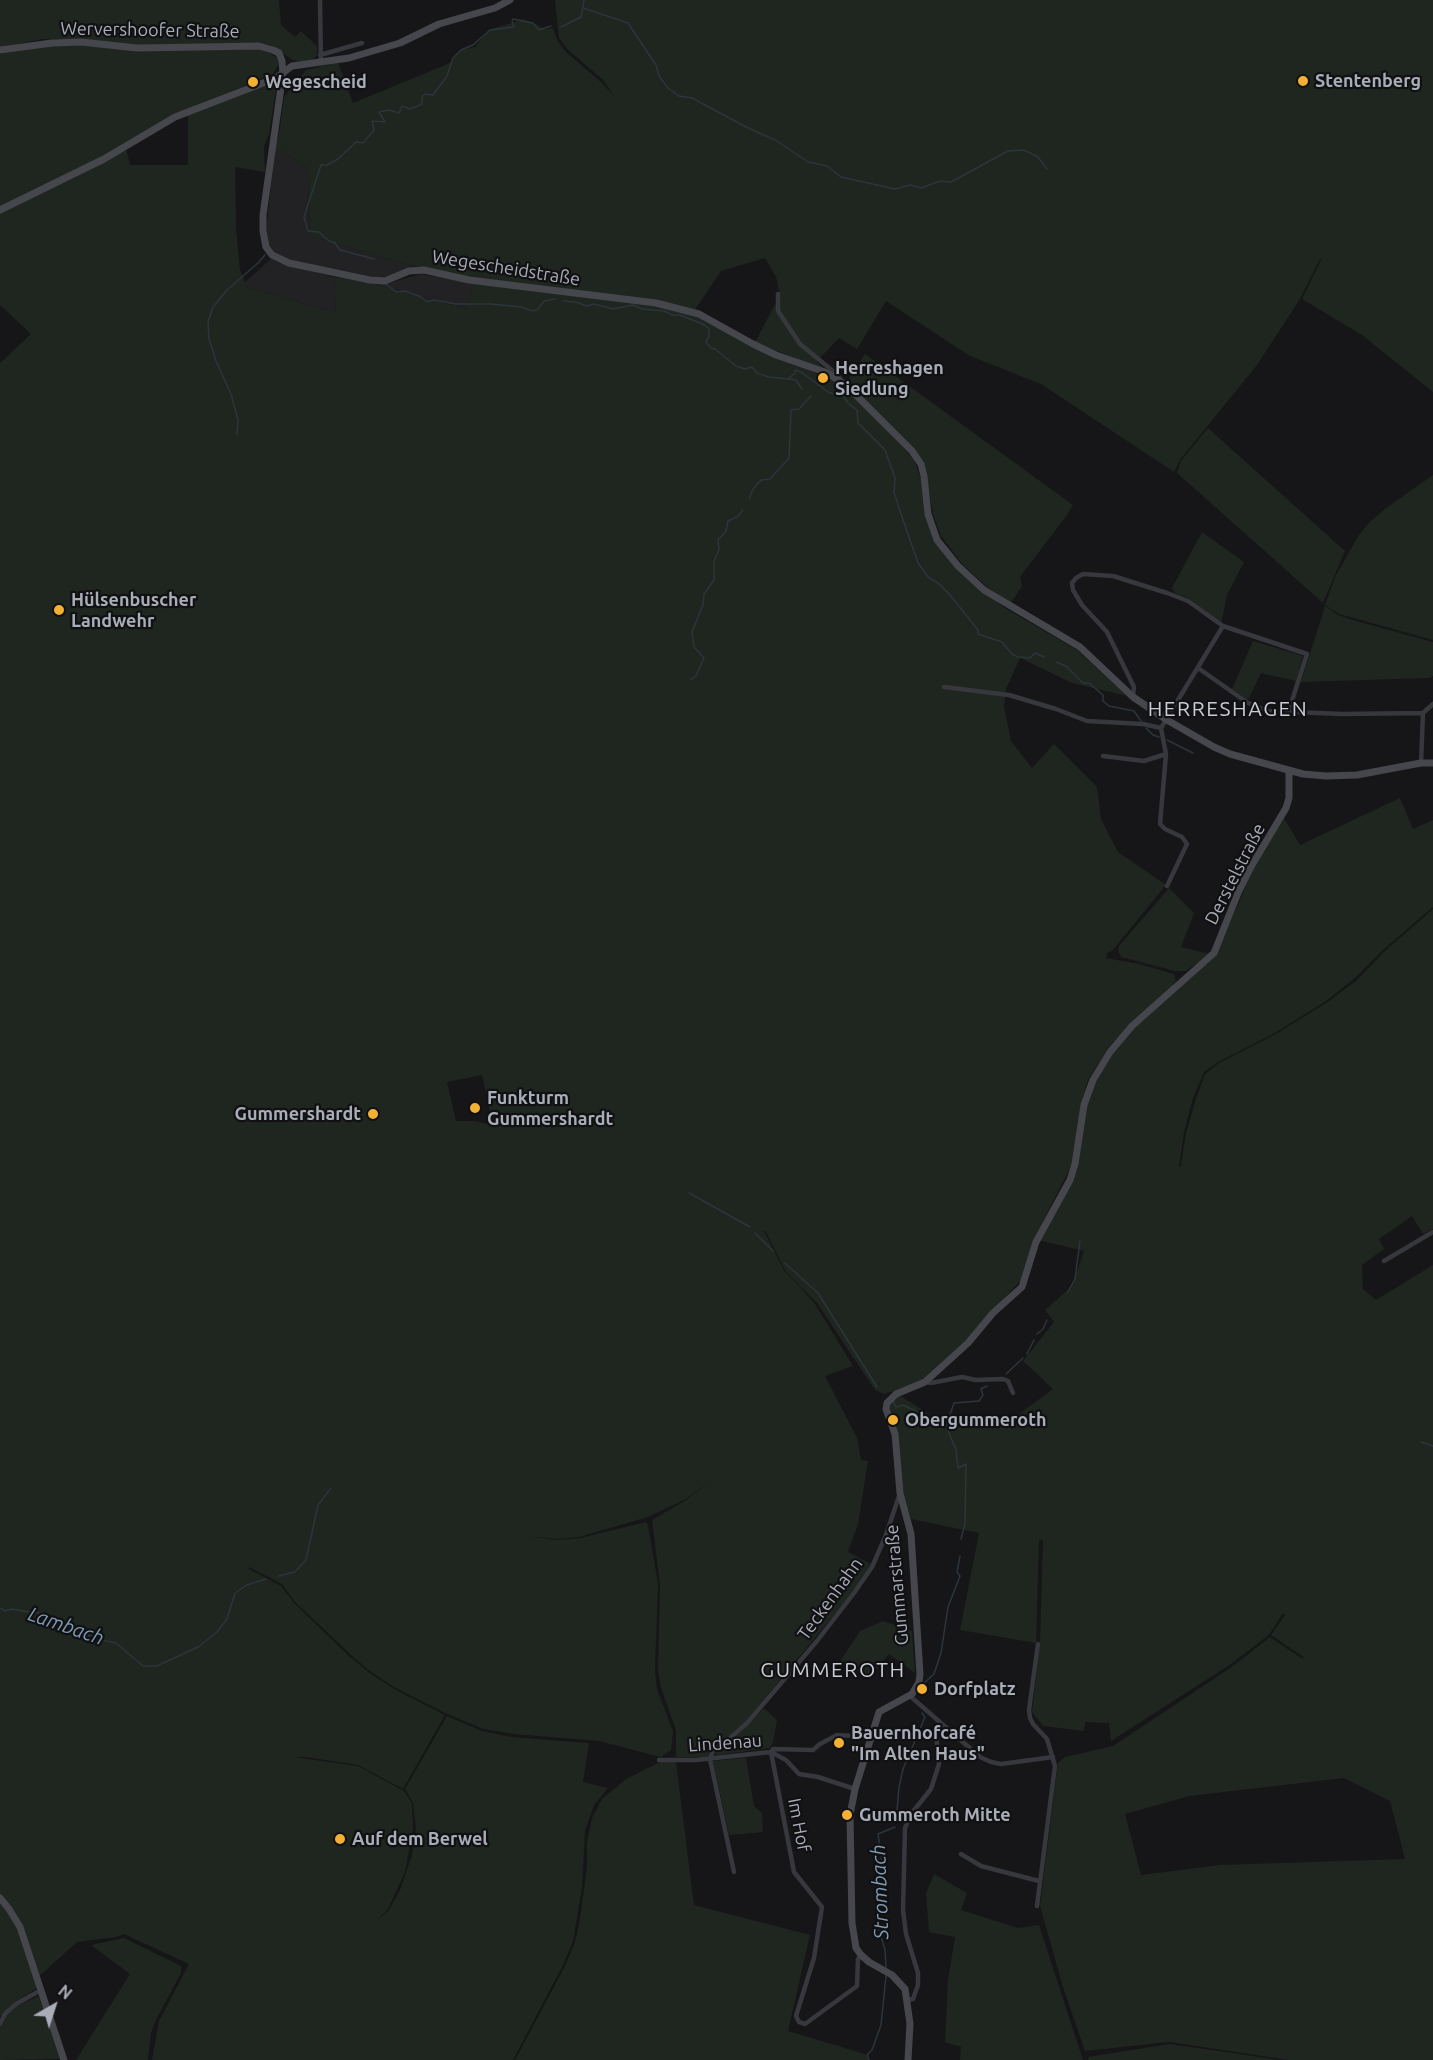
<!DOCTYPE html>
<html>
<head>
<meta charset="utf-8">
<style>
  body { margin:0 }
  #map { position:relative; width:1433px; height:2060px; overflow:hidden; background:#161618; font-family:Ubuntu,sans-serif }
  canvas { display:block }
  .north { position:absolute; left:24px; top:1976px; width:60px; height:60px; -webkit-text-stroke:4px #111113; paint-order:stroke; rotate:39deg; font-size:16px; font-weight:700; line-height:24px; text-align:center; color:#a8adb8 }
  .north::after { content:''; display:block; margin:auto; width:21px; height:27px; background:#a8adb8; clip-path:polygon(50% 0,100% 100%,50% 72%,0 100%) }
</style>
</head>
<body>
<div id="map">
<canvas width="1433" height="2060"></canvas>
<div class="north">N</div>
</div>
<script>
const ctx = document.querySelector('canvas').getContext('2d');
ctx.lineJoin = 'round';
function paint(path, color) { ctx.fillStyle = color; ctx.fill(path, 'evenodd'); }
const toPath = rows => new Path2D(rows.map(r => 'M' + r).join(''));
function stroke(path, color, width, dash) { ctx.strokeStyle = color; ctx.lineWidth = width; ctx.lineCap = dash ? 'butt' : 'round'; ctx.setLineDash(dash || []); ctx.stroke(path); }
function label(font, color, halo, rows, align = 'center') {
  ctx.font = font + ' Ubuntu,sans-serif'; ctx.lineWidth = 4.5; ctx.setLineDash([]); ctx.textBaseline = 'middle'; ctx.strokeStyle = halo; ctx.fillStyle = color; for (const [text, x, y, turn = 0] of rows) {
    ctx.save(); ctx.translate(x, y); ctx.rotate((+turn || 0) * Math.PI / 180); ctx.textAlign = isNaN(turn) ? turn : align; if (halo) ctx.strokeText(text, 0, 0); ctx.fillText(text, 0, 0); ctx.restore();
  }
}
paint(toPath([
  [275,149,284,152,308,169,310,236,413,266,385,279,294,261,280,257,273,251,268,244,266,231],
  [271,259,280,263,334,277,336,313,247,287,245,282],
  [420,274,473,283,467,309,371,283,387,284]
]), '#222225');
paint(toPath([
  [0,0,279,0,281,25,295,37,301,31,317,46,317,55,313,60,304,62,293,60,270,45,260,43,137,45,80,39,43,39,0,47],
  [555,0,1433,0,1433,392,1362,335,1302,299,1321,260,1320,259,1300,299,1257,365,1180,460,1174,472,1041,384,970,356,886,301,857,349,839,338,820,358,817,362,825,370,755,342,780,295,776,277,765,258,721,271,694,311,495,283,434,269,413,266,310,236,308,169,284,152,275,149,280,128,284,97,306,70,338,62,353,103,450,63,461,50,475,47,489,30,523,19,546,29,553,28,557,40,566,52,601,82,614,96,602,79,568,50,559,38],
  [80,45,138,50,262,49,270,53,277,58,279,64,273,74,174,115,125,144,130,165,188,165,188,115,268,84,273,84,276,89,269,134,264,147,265,172,235,167,236,228,240,270,247,287,336,313,334,277,371,283,467,309,473,283,658,306,693,313,752,347,775,358,806,368,840,385,851,393,914,459,922,482,926,515,933,540,958,570,1005,608,1077,650,1127,696,1072,683,1020,658,1006,689,1004,707,1011,741,1032,768,1054,744,1097,787,1101,819,1118,852,1166,885,1112,951,1107,953,1106,958,1139,964,1174,974,1176,981,1166,993,1130,1024,1108,1048,1088,1080,1081,1106,1073,1162,1036,1235,1022,1279,966,1341,925,1378,917,1383,884,1394,875,1390,817,1303,786,1272,766,1232,762,1230,765,1233,785,1272,801,1288,815,1304,853,1366,825,1376,857,1438,861,1460,868,1461,858,1524,848,1552,871,1564,853,1592,746,1721,729,1736,711,1747,708,1757,676,1757,676,1730,661,1688,658,1671,660,1585,652,1520,686,1500,712,1480,686,1499,648,1517,579,1537,557,1539,529,1536,557,1540,580,1538,646,1522,648,1525,658,1584,655,1670,657,1689,673,1731,671,1750,661,1757,599,1741,513,1734,483,1729,445,1713,394,1687,371,1672,351,1655,295,1602,282,1584,249,1567,249,1569,281,1586,294,1603,349,1656,371,1674,394,1689,445,1715,403,1789,358,1765,305,1757,294,1757,358,1766,404,1791,412,1803,413,1829,405,1872,388,1909,374,1923,389,1910,400,1890,412,1855,416,1829,413,1803,405,1789,447,1716,482,1731,512,1737,589,1743,583,1782,608,1788,594,1805,585,1831,582,1888,573,1941,563,1965,513,2060,152,2060,159,2021,189,1964,124,1934,116,1937,77,1942,35,1980,37,1988,15,2002,0,2017,0,363,31,334,0,305,0,54,42,46],
  [482,1075,493,1125,474,1121,456,1121,447,1082],
  [865,354,1073,505,1067,515,1020,577,1022,586,1011,603,987,587,963,565,941,536,933,514,924,463,912,447,847,382],
  [1208,428,1345,551,1323,603,1177,473,1181,461],
  [1433,475,1433,640,1339,614,1325,605,1336,575,1359,535,1369,523,1386,508],
  [1202,532,1244,562,1227,595,1221,624,1188,598,1175,593,1172,588],
  [1325,606,1338,615,1356,621,1433,642,1433,676,1429,678,1301,682],
  [1253,641,1303,656,1296,681,1261,673,1248,700,1232,689],
  [1400,798,1413,829,1433,820,1433,907,1384,949,1355,978,1326,1001,1275,1033,1218,1062,1204,1072,1193,1098,1184,1132,1179,1167,1181,1166,1186,1133,1196,1099,1205,1074,1219,1063,1276,1034,1326,1003,1356,981,1385,951,1433,909,1433,1229,1423,1234,1412,1216,1379,1239,1384,1249,1362,1265,1363,1289,1376,1300,1433,1265,1433,2060,1289,2060,1169,2042,1085,2051,1063,1987,1040,1906,1058,1763,1065,1757,1113,1746,1233,1666,1270,1637,1301,1658,1305,1658,1271,1635,1285,1615,1283,1613,1269,1635,1231,1664,1111,1741,1109,1723,1085,1722,1084,1731,1043,1726,1032,1712,1040,1644,1043,1540,1039,1540,1036,1643,960,1630,979,1533,911,1519,902,1487,889,1410,891,1401,899,1395,945,1424,1011,1420,1053,1389,1023,1361,1054,1322,1045,1310,1072,1286,1084,1251,1039,1240,1072,1180,1088,1100,1096,1078,1112,1054,1134,1028,1216,954,1259,857,1284,818,1300,845],
  [1344,1778,1390,1801,1405,1859,1220,1865,1141,1875,1125,1814,1189,1796],
  [1169,888,1194,913,1181,947,1210,954,1186,971,1175,971,1121,957,1118,951,1119,946],
  [883,1621,912,1631,915,1673,889,1654,869,1678,841,1660,860,1631],
  [764,1708,777,1720,773,1742,770,1748,717,1755,715,1753,715,1751,733,1739],
  [746,1758,754,1806,762,1813,763,1832,729,1835,713,1761],
  [660,1762,676,1762,694,1905,810,1935,788,2031,865,2054,870,2060,515,2060,565,1966,575,1942,579,1925,587,1867,587,1842,592,1818,602,1799,626,1779],
  [934,1874,967,1893,961,1910,1018,1928,1039,1925,1083,2060,960,2060,961,2047,945,2042,948,1979,955,1937,929,1932,926,1893],
  [124,1938,181,1966,181,1973,155,2022,151,2033,148,2060,76,2060,130,1974,91,1945],
  [39,1996,61,2059,0,2060,0,2028,7,2016,17,2006],
  [1169,2044,1226,2052,1279,2060,1089,2060,1088,2057]
]), '#1e261f');
stroke(toPath([
  [583,8,628,23,656,65,659,76,668,88,679,96,692,98,746,127,775,140,808,162,827,166,841,177,895,189,910,185,921,188,940,181,951,182,1008,151,1024,150,1038,157,1047,169],
  [561,27,581,17,584,0],
  [374,259,340,250,335,243,329,241,319,232,308,231,304,217,321,165,327,165,338,159,356,142,363,143,374,130,372,121,385,122,379,112,389,110,399,113,402,106,410,109,422,104,422,97,425,94,433,95,447,76,453,58,461,50,473,45,490,30,514,27,512,21,513,19,533,23,539,30,551,26],
  [386,284,396,292,405,291,421,297,427,302,434,300,456,304,491,304,521,307,533,311,538,309,544,301,555,299],
  [563,301,576,302,587,306,594,304,613,309,633,305,642,309,664,311,673,315,680,315,705,325,709,329,709,336,706,342,711,348,715,349,736,366,745,369,752,367,757,373,769,377,788,379,795,373,795,370,801,372,828,392,839,396,842,394,848,403,857,410,858,423,885,450,895,478,894,492,900,511,918,563,928,577,938,583,950,595,978,630,978,634,1002,642,1012,654,1018,657,1030,658,1035,653,1044,657],
  [789,379,796,380,802,389],
  [237,434,238,420,231,394,216,361,209,339,208,322,213,307,227,290,258,263,265,255],
  [749,499,753,489,761,480,770,479,789,458,791,410,799,409,811,396],
  [1056,662,1066,666,1083,683,1089,683,1103,695,1103,701,1109,706,1134,711,1141,721],
  [690,680,696,676,704,658,694,647,692,632,703,605,704,594,714,580,714,561,719,550,718,540,726,531,728,521,737,517,743,510],
  [1146,728,1153,735,1159,737],
  [1167,740,1193,753],
  [689,1193,750,1227],
  [755,1233,773,1251],
  [785,1263,818,1293,877,1387],
  [1068,1292,1075,1279,1080,1241],
  [1037,1334,1043,1329,1047,1320],
  [1027,1354,1034,1340],
  [1006,1374,1023,1358],
  [893,1401,896,1407,903,1405,946,1425],
  [1421,1442,1433,1446],
  [961,1539,965,1524,966,1464,958,1468,956,1450,947,1428,947,1423,954,1403,979,1401,983,1395,981,1389,987,1386],
  [279,1576,295,1572,306,1560,318,1505,331,1488],
  [0,1608,5,1611,12,1609,34,1613,41,1613,45,1621,66,1624,87,1636,94,1634,102,1640,116,1643,143,1666,157,1666,198,1647,217,1632,227,1619,235,1593,247,1585,266,1579],
  [923,1684,934,1674,941,1653,948,1607,960,1576,957,1572,960,1556],
  [896,1822,899,1787,903,1769,925,1717,922,1713],
  [886,1967,885,1950,878,1926,878,1884,883,1869,878,1834,895,1827],
  [869,2060,867,2055,872,2050,881,2025,886,1976]
]), '#2c353c', 1.5);
stroke(toPath([
  [320,0,321,63],
  [320,55,362,43],
  [778,294,778,311,800,344,839,376,840,380],
  [1198,668,1248,703,1267,711,1342,714,1423,713,1421,763],
  [944,687,1009,695,1056,709,1087,721,1143,724,1161,728],
  [1133,697,1134,687,1107,632,1082,605,1073,590,1072,583,1076,578,1083,574,1113,576,1167,593,1188,601,1223,626,1307,654,1288,713],
  [1423,713,1433,704],
  [1103,756,1144,761,1166,754],
  [1167,886,1187,844,1182,837,1165,829,1160,824,1166,754,1161,728,1223,626],
  [1384,1261,1433,1232],
  [925,1382,931,1383,962,1377,976,1380,1003,1379,1008,1381,1013,1393],
  [910,1696,980,1757,991,1762,1001,1764,1053,1757],
  [659,1760,696,1760,771,1752,786,1760,799,1774,818,1777,855,1789],
  [961,1854,981,1866,1039,1881],
  [734,1872,710,1759,713,1750,730,1738,747,1723,817,1641,854,1593,872,1567,886,1535,900,1493],
  [1037,1906,1055,1766,1047,1739,1033,1724,1030,1718,1029,1710,1038,1644],
  [861,1955,858,1959,857,1986,805,2024,799,2022,796,2016,814,1958,822,1907,794,1872,771,1752,773,1749,813,1750,820,1744,837,1735,870,1737],
  [908,2000,913,1999,918,1985,918,1973,906,1934,903,1910,905,1828,911,1814,931,1789,939,1764,936,1735,942,1725],
  [0,2024,5,2014,16,2004,41,1990]
]), '#37383d', 4.5);
stroke(toPath([
  [0,50,52,43,81,42,137,48,259,46,273,50,279,53,282,61,283,73,263,215,263,231,266,247,272,255,289,263,370,280,385,281,409,271,424,270,469,280,656,303,699,314,753,344,776,355,825,372,846,385,912,451,921,464,924,476,928,514,937,540,958,566,984,590,1080,647,1133,697,1167,720,1214,747,1230,754,1303,774,1326,776,1357,775,1421,763,1433,763],
  [0,210,104,159,175,117,276,78,292,66,349,58,400,43,439,24,495,8,510,0],
  [0,1898,9,1909,20,1927,64,2060],
  [908,2060,910,2024,905,1989,892,1975,869,1962,861,1955,856,1948,852,1923,850,1815,855,1789,879,1712,912,1694,919,1682,920,1674,911,1534,900,1493,895,1434,886,1409,887,1403,896,1394,925,1382,968,1343,993,1313,1022,1287,1036,1242,1070,1180,1075,1164,1084,1105,1093,1080,1110,1052,1132,1026,1214,953,1238,893,1252,865,1286,808,1289,798,1289,771]
]), '#45474d', 7);
for (const [x, y, r, color] of [
  [1303,81,6,"#f2b134"],
  [253,82,6,"#f2b134"],
  [823,378,6,"#f2b134"],
  [59,610,6,"#f2b134"],
  [475,1108,6,"#f2b134"],
  [373,1114,6,"#f2b134"],
  [893,1420,6,"#f2b134"],
  [922,1689,6,"#f2b134"],
  [839,1743,6,"#f2b134"],
  [847,1815,6,"#f2b134"],
  [340,1839,6,"#f2b134"]
]) { const dot = new Path2D(); dot.arc(x, y, r, 0, 2 * Math.PI); ctx.fillStyle = color; ctx.fill(dot); stroke(dot, '#111113', 2); }
label('18px', '#a8adb8', '#111113', [
  ["Wervershoofer Straße",150,30,1],
  ["Wegescheidstraße",506,268,9],
  ["Derstelstraße",1235,874,-63],
  ["Gummarstraße",897,1585,-95],
  ["Teckenhahn",830,1599,-54],
  ["Lindenau",725,1743,-4],
  ["Im Hof",799,1825,79]
]);
label('bold 18px', '#a8adb8', '#111113', [
  ["Stentenberg",1315,81],
  ["Wegescheid",265,82],
  ["Herreshagen",835,368],
  ["Siedlung",835,389],
  ["Hülsenbuscher",71,600],
  ["Landwehr",71,621],
  ["Funkturm",487,1098],
  ["Gummershardt",487,1119],
  ["Gummershardt",361,1114,"right"],
  ["Obergummeroth",905,1420],
  ["Dorfplatz",934,1689],
  ["Bauernhofcafé",851,1733],
  ["\"Im Alten Haus\"",851,1754],
  ["Gummeroth Mitte",859,1815],
  ["Auf dem Berwel",352,1839]
], 'left');
label('italic 20px', '#7f9bb3', '#111113', [
  ["Lambach",66,1626,19],
  ["Strombach",880,1892,-92]
]);
ctx.letterSpacing = '1.5px';
label('21px', '#c9ccd4', '#111113', [
  ["HERRESHAGEN",1228,709],
  ["GUMMEROTH",833,1670]
]);
ctx.letterSpacing = '0px';
</script>
</body>
</html>
